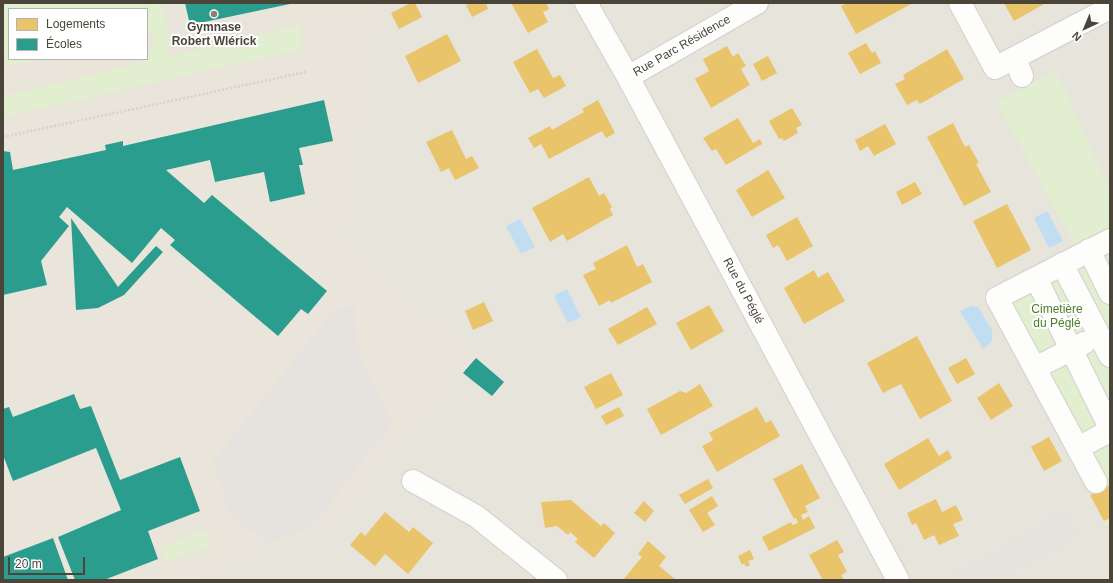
<!DOCTYPE html>
<html>
<head>
<meta charset="utf-8">
<style>
  body { margin:0 }
  #map { position:relative; width:1113px; height:583px; overflow:hidden; background:#f4f2ee; font-family:Helvetica,sans-serif }
  canvas { display:block }
  .frame { position:absolute; inset:0; border:4px solid #4b4439; pointer-events:none }
  .legend { position:absolute; left:8px; top:8px; width:140px; height:52px; box-sizing:border-box; background:#fff; border:1px solid #b7b4b0; margin:0; padding:5px 7px; list-style:none; font-size:12px; color:#4b4439 }
  .legend li { display:flex; align-items:center; gap:8px; height:20px }
  .legend b { width:20px; border:1px solid #b7b4b0 }
  .north { position:absolute; left:1065px; top:8px; width:40px; height:40px; -webkit-text-stroke:3px #fff; paint-order:stroke; rotate:224deg; font-size:11px; font-weight:700; line-height:16px; text-align:center; color:#4b4439 }
  .north::after { content:''; display:block; margin:auto; width:14px; height:18px; background:#4b4439; clip-path:polygon(50% 0,100% 100%,50% 72%,0 100%) }
  .scale { position:absolute; left:8px; top:557px; width:77px; height:18px; box-sizing:border-box; border:2px solid #4b4439; border-top:0; padding-left:5px; font-size:12px; line-height:14px; white-space:nowrap; color:#4b4439; -webkit-text-stroke:3px #fff; paint-order:stroke }
</style>
</head>
<body>
<div id="map">
<canvas width="1113" height="583"></canvas>
<div class="frame"></div>
<ul class="legend">
<li><b style="height:11px;background:#e9c46a"></b>Logements</li>
<li><b style="height:11px;background:#2a9d8f"></b>Écoles</li>
</ul>
<div class="north">N</div>
<div class="scale">20 m</div>
</div>
<script>
const ctx = document.querySelector('canvas').getContext('2d');
ctx.lineJoin = 'round';
function paint(path, color) { ctx.fillStyle = color; ctx.fill(path, 'evenodd'); }
const toPath = rows => new Path2D(rows.map(r => 'M' + r).join(''));
function stroke(path, color, width, dash) { ctx.strokeStyle = color; ctx.lineWidth = width; ctx.lineCap = dash ? 'butt' : 'round'; ctx.setLineDash(dash || []); ctx.stroke(path); }
function label(font, color, halo, rows, align = 'center') {
  ctx.font = font + ' Helvetica,sans-serif'; ctx.lineWidth = 4; ctx.setLineDash([]); ctx.textBaseline = 'middle'; ctx.strokeStyle = halo; ctx.fillStyle = color; for (const [text, x, y, turn = 0] of rows) {
    ctx.save(); ctx.translate(x, y); ctx.rotate((+turn || 0) * Math.PI / 180); ctx.textAlign = isNaN(turn) ? turn : align; if (halo) ctx.strokeText(text, 0, 0); ctx.fillText(text, 0, 0); ctx.restore();
  }
}
paint(toPath([
  [3,3,1110,3,1110,580,3,580],
  [9,9,147,9,147,59,9,59]
]), '#e7e4dc');
paint(toPath([
  [3,3,376,3,379,13,378,37,344,239,347,245,411,302,479,354,329,528,191,580,3,580],
  [9,9,147,9,147,59,9,59]
]), '#eae5da');
paint(toPath([
  [3,3,146,3,149,15,147,3,161,3,170,40,168,57,301,25,302,49,3,117,3,96,144,62,154,45,152,33,147,34,147,9,9,9,9,59,41,59,7,67,3,51],
  [1056,71,1110,191,1110,532,983,295,1076,247,996,102],
  [205,530,211,545,166,562,160,547]
]), '#e1eecf');
paint(toPath([
  [354,305,360,356,393,422,310,528,267,544,229,512,213,461,334,310],
  [1065,512,1077,535,994,580,949,580]
]), '#e6e3df');
paint(toPath([
  [1047,211,1063,241,1049,248,1034,218],
  [520,219,535,247,521,254,506,226],
  [567,289,581,317,568,323,554,296],
  [971,306,978,307,992,330,992,342,983,349,960,311]
]), '#c0ddf1');
paint(toPath([
  [411,3,415,3,422,17,399,29,391,13],
  [471,3,486,3,488,9,472,17,466,5],
  [511,3,546,3,549,9,543,12,548,22,528,33],
  [847,3,913,3,856,34,841,6],
  [1004,3,1046,3,1014,21],
  [447,34,461,61,418,83,405,56],
  [866,43,872,53,875,51,881,63,860,74,848,53],
  [727,46,733,57,738,53,746,66,741,69,750,85,711,108,695,79,709,71,703,59],
  [537,49,553,78,560,75,566,86,544,98,538,89,530,93,513,62],
  [947,49,964,79,920,104,917,100,907,105,895,84,905,79,903,75],
  [768,56,777,73,762,81,753,64],
  [598,100,615,133,606,138,602,131,549,159,541,144,534,148,528,138,550,126,552,130,584,112,582,109],
  [792,108,802,125,796,128,798,133,784,141,782,138,779,139,769,121],
  [738,118,753,143,760,139,762,144,726,165,716,149,712,151,703,138],
  [953,123,965,147,969,145,979,163,976,164,991,192,964,206,927,137],
  [885,124,896,144,874,156,868,146,860,151,855,140],
  [452,130,466,159,472,156,479,168,455,180,449,168,441,172,426,142],
  [768,170,785,198,752,217,736,190],
  [589,177,599,196,604,193,612,207,610,209,613,215,567,241,563,234,550,242,532,208],
  [915,182,922,194,902,205,896,192],
  [1007,204,1031,250,997,268,973,221],
  [797,217,813,246,787,261,778,245,773,248,766,235],
  [627,245,637,267,643,264,652,282,611,303,610,300,599,306,583,275,596,269,593,263],
  [814,270,818,278,828,272,845,301,804,324,784,288],
  [484,302,493,321,473,330,465,311],
  [709,305,724,331,691,350,676,323],
  [647,307,657,324,618,345,608,329],
  [917,336,952,401,920,419,901,384,883,393,867,363],
  [966,358,975,374,957,384,948,368],
  [611,373,623,395,596,409,584,387],
  [999,383,1013,406,991,420,977,398],
  [700,384,713,406,661,435,647,409,680,391,686,393],
  [619,407,624,416,606,425,601,416],
  [757,407,766,423,771,420,780,436,717,472,702,446,713,440,709,433],
  [1049,437,1062,461,1044,471,1031,447],
  [928,438,939,456,948,450,952,458,899,490,884,464],
  [802,464,820,498,805,506,808,512,801,515,803,520,809,516,815,528,769,551,762,537,791,522,792,525,798,523,796,518,794,519,773,479],
  [708,479,713,488,685,504,679,495],
  [1110,485,1110,518,1104,521,1090,495],
  [712,496,718,506,707,513,715,525,703,532,689,510],
  [936,499,942,512,956,505,963,520,953,524,959,536,939,545,934,535,924,540,916,523,912,525,907,513],
  [571,500,601,526,604,523,615,533,594,558,575,542,578,539,570,532,568,535,557,526,545,528,541,502],
  [644,501,654,511,645,522,634,513],
  [385,512,409,532,413,527,433,543,408,574,385,554,375,566,350,545,361,532,365,536],
  [837,540,844,552,838,555,847,572,841,575,844,580,823,580,809,555],
  [648,541,666,557,659,566,676,580,623,580,642,557,638,554],
  [750,550,754,559,748,561,750,565,746,567,744,563,742,565,738,556]
]), '#e9c46a');
paint(toPath([
  [185,3,290,3,290,4,190,25],
  [324,100,333,141,299,148,303,165,299,165,305,194,270,202,264,172,215,182,210,160,166,170,204,203,212,195,327,291,308,314,301,309,278,336,170,245,175,240,161,228,132,263,67,207,59,217,69,226,41,261,47,285,3,295,3,151,10,152,13,170,106,150,105,145,123,141,123,146],
  [71,218,118,287,156,246,163,252,124,295,98,308,76,310],
  [476,358,504,382,492,396,463,373],
  [74,394,80,409,91,406,120,480,180,457,200,511,148,531,158,559,104,580,75,580,58,537,121,510,96,448,13,481,3,455,3,409,9,407,13,417],
  [53,538,68,580,3,580,3,557]
]), '#2a9d8f');
const minor = toPath([
  [586,3,628,77,898,580],
  [960,3,995,68,1110,8],
  [1015,58,1022,76],
  [628,77,757,3],
  [1089,250,1110,293],
  [1062,264,1110,356],
  [1036,278,1110,428],
  [1035,368,1084,343],
  [1078,448,1110,431],
  [413,481,476,516,556,580],
  [1096,482,997,298,1110,240]
]);
stroke(minor, '#d2d0cb', 24);
stroke(toPath([
  [3,137,306,72]
]), '#d3d2cc', 2.5, [2, 2]);
stroke(minor, '#fdfdfc', 22);
for (const [x, y, r, color] of [
  [214,14,4,"#868178"]
]) { const dot = new Path2D(); dot.arc(x, y, r, 0, 2 * Math.PI); ctx.fillStyle = color; ctx.fill(dot); stroke(dot, '#fff', 1.5); }
label('bold 12px', '#4b4439', '#fff', [
  ["Gymnase",214,28],
  ["Robert Wlérick",214,42]
]);
label('12px', '#4b4439', '#fff', [
  ["Rue Parc Résidence",682,46,-30],
  ["Rue du Péglé",743,291,62]
]);
label('12px', '#4a7f2a', '#fff', [
  ["Cimetière",1057,310],
  ["du Péglé",1057,324]
]);
</script>
</body>
</html>
